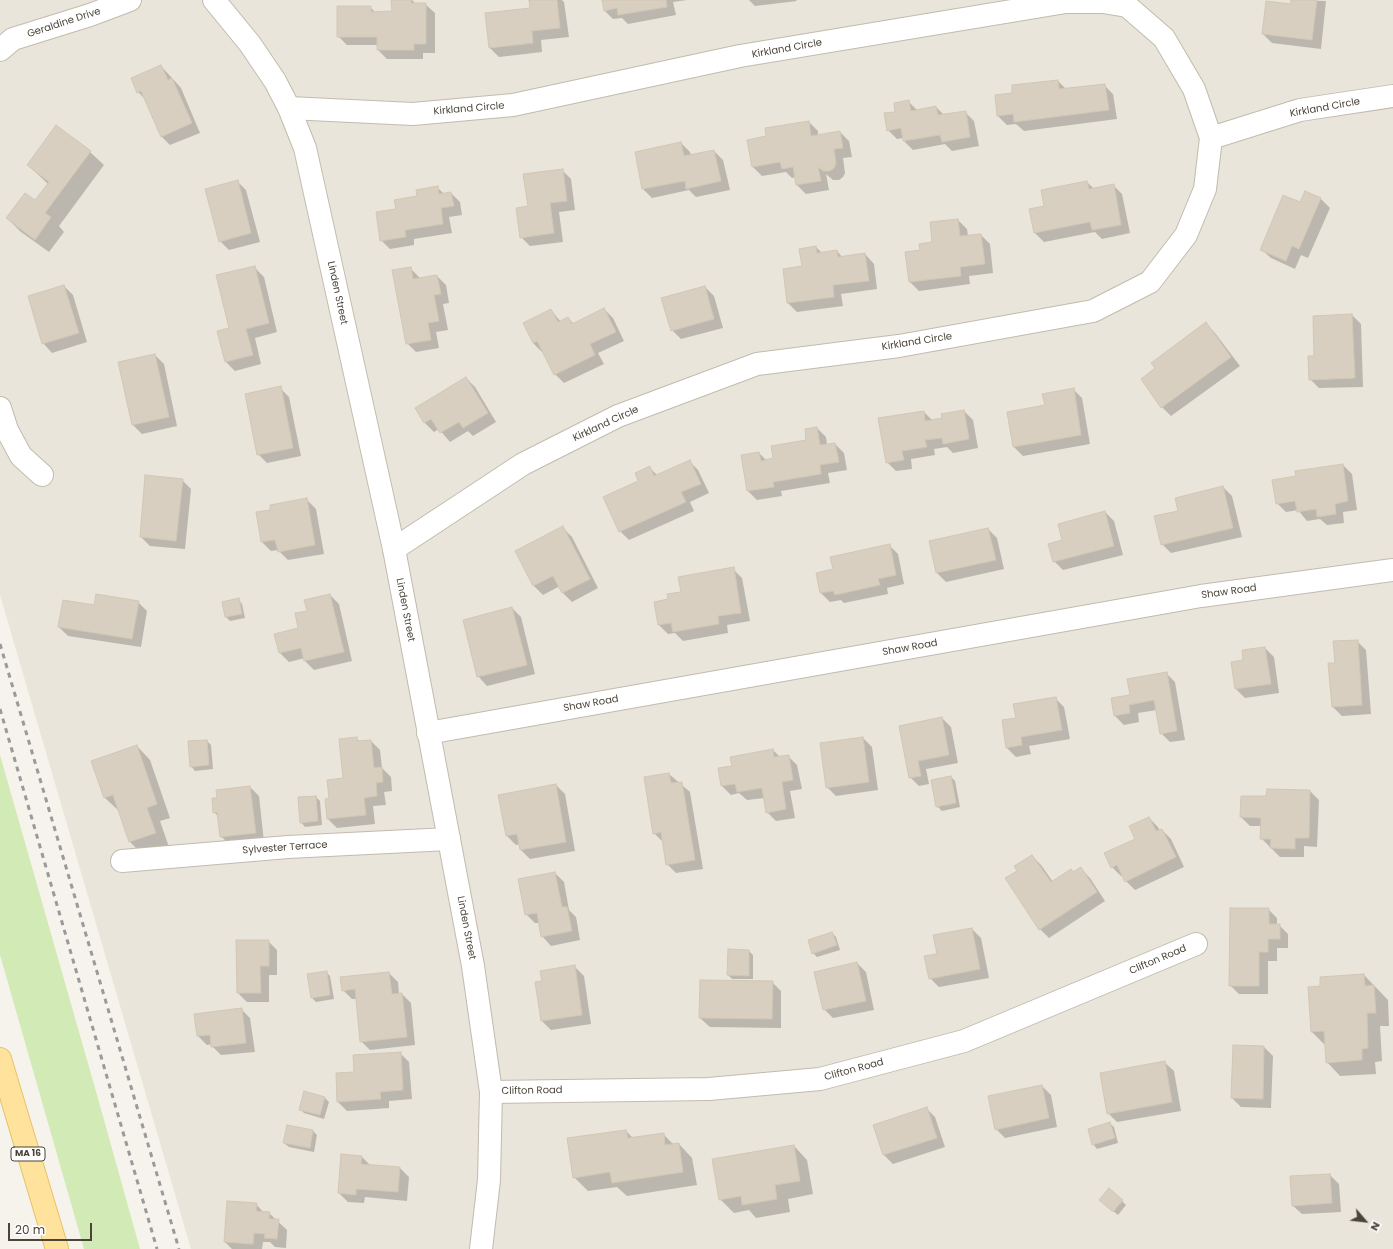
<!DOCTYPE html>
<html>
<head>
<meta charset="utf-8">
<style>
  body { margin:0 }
  #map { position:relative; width:1393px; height:1249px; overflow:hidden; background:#f6f3ec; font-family:Poppins,sans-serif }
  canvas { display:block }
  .north { position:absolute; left:1345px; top:1201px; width:40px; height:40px; -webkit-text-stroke:3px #fff; paint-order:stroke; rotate:118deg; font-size:11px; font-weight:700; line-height:16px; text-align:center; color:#4b4439 }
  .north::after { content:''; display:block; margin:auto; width:14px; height:18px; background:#4b4439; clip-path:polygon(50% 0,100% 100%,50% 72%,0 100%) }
  .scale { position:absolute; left:8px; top:1223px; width:84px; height:18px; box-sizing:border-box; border:2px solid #4b4439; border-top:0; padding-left:5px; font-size:12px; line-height:14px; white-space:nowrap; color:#4b4439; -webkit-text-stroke:3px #fff; paint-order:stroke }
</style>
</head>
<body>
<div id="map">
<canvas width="1393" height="1249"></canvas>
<div class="north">N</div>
<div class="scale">20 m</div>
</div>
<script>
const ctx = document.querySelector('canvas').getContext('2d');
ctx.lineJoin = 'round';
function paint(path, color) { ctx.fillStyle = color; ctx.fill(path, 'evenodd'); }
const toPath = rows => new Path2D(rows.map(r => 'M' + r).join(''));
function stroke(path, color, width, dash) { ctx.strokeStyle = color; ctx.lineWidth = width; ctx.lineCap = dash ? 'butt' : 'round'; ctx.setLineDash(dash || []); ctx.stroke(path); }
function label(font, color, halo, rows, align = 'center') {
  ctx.font = font + ' Poppins,sans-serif'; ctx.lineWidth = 3; ctx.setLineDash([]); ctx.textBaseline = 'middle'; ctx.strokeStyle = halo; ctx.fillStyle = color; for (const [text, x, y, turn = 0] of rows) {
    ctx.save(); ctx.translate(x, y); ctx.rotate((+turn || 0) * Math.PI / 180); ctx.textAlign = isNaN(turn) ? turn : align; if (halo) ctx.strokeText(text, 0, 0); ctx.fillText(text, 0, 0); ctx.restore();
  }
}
paint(toPath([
  [0,0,1393,0,1393,1249,191,1249,0,595]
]), '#eae5da');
paint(toPath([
  [0,755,99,1102,140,1249,84,1249,0,955]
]), '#d2eab5');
paint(toPath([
  [392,0,412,0,416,4,425,4,435,13,435,53,423,53,423,59,387,59,378,50,378,45,347,45,338,36,370,7,376,13,393,12],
  [530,0,562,0,564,2,569,37,541,40,542,52,499,57,490,48,486,14,531,9],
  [603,0,687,0,673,2,676,15,628,24,622,18,613,19,604,10],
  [749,0,796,0,797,1,755,6],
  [1292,0,1326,1,1321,49,1272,43,1263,34,1291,6],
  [161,66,181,88,200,133,170,145,161,136,146,100,138,92],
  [1058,81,1066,89,1104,85,1113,94,1117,119,1024,131,1016,124,1007,125,998,116,996,96,1014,94],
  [908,101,918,111,936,107,944,115,965,112,974,121,979,146,952,151,945,144,913,150,904,141,903,138,897,139,888,130,896,112],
  [809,122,818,131,818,136,840,132,849,141,852,157,843,158,845,173,843,177,839,180,833,180,826,174,829,190,806,194,797,185,796,177,792,178,786,172,762,176,753,167,767,137],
  [681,143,690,152,691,156,714,151,723,160,730,190,696,197,689,190,652,198,643,189,636,153],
  [90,152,104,165,59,226,64,232,49,252,21,232,7,218,35,202,48,184,28,165],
  [562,170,571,179,575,210,559,212,563,242,530,246,521,237],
  [237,181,246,190,260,242,229,250,220,241],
  [1087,182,1094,189,1113,185,1122,194,1130,233,1102,239,1095,232,1044,242,1035,233],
  [438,188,444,194,451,193,460,202,462,215,449,217,452,233,414,239,414,245,390,249,381,240,418,197],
  [1321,199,1330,208,1308,258,1301,255,1295,269,1271,258,1261,249,1301,203],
  [958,220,967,229,968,236,981,235,990,244,993,273,969,276,970,284,919,291,910,282,921,251,933,243],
  [816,247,822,253,837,251,843,258,865,254,874,264,877,289,841,294,843,306,797,312,788,303,784,270,803,267],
  [255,268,264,277,277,332,255,338,261,364,235,371,226,362,230,328],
  [410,268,419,277,420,279,437,276,446,285,449,303,443,304,448,330,436,332,439,348,416,352,407,343],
  [64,286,73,295,87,342,52,353,43,343],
  [705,287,714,296,723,328,681,339,672,330],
  [604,309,613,318,624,341,598,353,604,364,564,383,555,374,543,351,542,352,533,343,551,310,561,322,568,318,574,324],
  [1352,315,1361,324,1363,387,1319,388,1310,379,1315,357],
  [1206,324,1215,333,1240,366,1171,416,1162,407,1156,369],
  [155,355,164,364,177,426,142,434,133,425],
  [466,378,475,387,496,422,473,436,468,431,450,442,439,429,434,432,425,423,416,408],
  [280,388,289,397,301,456,267,463,258,454],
  [1073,389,1082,398,1090,444,1023,456,1014,447,1046,406],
  [964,411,973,420,978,448,953,453,947,447,934,449,935,455,911,459,912,469,896,471,887,462,924,412,933,421,943,419],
  [817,428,826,437,827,445,835,444,844,453,847,470,828,473,830,483,781,491,782,496,757,500,748,491,742,456,759,453,767,461,775,459,807,441],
  [689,461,698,470,709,493,690,502,694,511,629,540,620,531,640,482,650,468,657,475],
  [1343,465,1352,474,1357,510,1343,512,1344,523,1327,525,1320,519,1307,521,1298,510,1286,512,1277,503,1297,477],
  [182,480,191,489,185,549,150,546,141,537],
  [1223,487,1232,496,1242,537,1171,553,1162,544,1179,512],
  [307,500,316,509,324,554,288,560,278,550,271,551,262,542,271,510],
  [1105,512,1114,521,1123,555,1063,570,1054,561,1063,540],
  [563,528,572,537,598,588,572,602,563,593,560,586,543,595,534,586,517,552],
  [988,529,997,538,1004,569,946,582,937,573],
  [889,545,898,554,904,584,887,588,888,594,844,603,841,600,830,602,821,593,834,569],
  [733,569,742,578,750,621,727,625,728,633,683,641,675,633,668,634,659,625,655,603,670,600],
  [330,595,339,604,352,661,314,670,305,661,305,658,289,662,280,653,300,629,308,612],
  [238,599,242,604,245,618,230,621,226,617,223,602],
  [138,602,147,611,141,647,68,636,59,627,95,606],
  [512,608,521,617,535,674,487,686,478,676],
  [1357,641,1366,650,1371,714,1342,716,1333,707,1336,664],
  [1265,648,1274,657,1279,693,1245,698,1236,689,1232,663,1244,661],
  [1166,673,1175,682,1185,740,1170,742,1161,733,1157,710,1138,713,1139,722,1124,725,1115,716,1131,696],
  [1055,698,1064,707,1070,739,1029,746,1031,754,1016,757,1007,748,1017,719],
  [942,718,951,727,958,763,926,769,929,784,919,786,910,777,900,726],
  [356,738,360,742,371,741,380,750,382,768,391,777,392,791,384,792,386,805,373,806,375,824,337,828,328,819,330,799,344,779],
  [863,738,872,747,878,790,836,796,827,787],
  [207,741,211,745,213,769,195,771,191,766],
  [137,746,150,760,170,818,160,821,169,847,143,855,130,842,119,811,105,798,92,762],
  [773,750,780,757,788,756,797,765,802,789,790,791,795,818,776,821,767,812,764,798,747,800,739,793,731,795,722,786,733,767],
  [669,774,690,792,703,869,676,873,667,864,663,842,654,833],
  [951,777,955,781,960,807,942,811,937,806],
  [556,785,565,794,575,851,530,859,521,850,520,844,516,845,507,836],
  [250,787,259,796,264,842,230,845,221,836,219,817,214,812,218,799],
  [1310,791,1319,800,1317,847,1304,846,1304,857,1280,857,1261,838,1262,826,1250,826,1241,817,1267,797],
  [316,797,320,801,322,825,305,827,301,822],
  [1149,818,1158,827,1160,831,1162,830,1171,839,1184,867,1135,890,1126,881,1123,875,1121,876,1112,867,1137,839],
  [1032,856,1041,865,1053,882,1074,873,1081,869,1090,878,1105,901,1049,938,1040,929,1018,871],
  [555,873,564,882,569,910,576,917,580,940,551,946,542,936,540,923,535,923,526,914],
  [1268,909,1277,918,1277,925,1279,925,1288,934,1288,948,1277,948,1277,961,1268,961,1268,994,1239,994,1230,985],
  [972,929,981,938,989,978,939,987,930,978,938,955],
  [832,933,836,937,840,950,817,957,813,953],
  [268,941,277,950,277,975,269,975,269,1002,247,1002,238,993],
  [749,951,753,955,753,979,732,979,728,975],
  [857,963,866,972,874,1010,833,1018,824,1009],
  [575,967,584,976,591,1024,551,1030,542,1021,536,983,543,982],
  [326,972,330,976,334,999,316,1002,312,998],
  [389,973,398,982,399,994,402,994,411,1003,415,1045,370,1050,361,1041,357,999,352,999,343,990],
  [1364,975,1388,1000,1389,1026,1380,1026,1382,1061,1375,1062,1376,1074,1340,1076,1327,1062,1326,1046,1312,1032,1321,987],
  [772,982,781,991,781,1028,710,1027,700,1018],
  [241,1009,250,1018,255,1052,221,1055,212,1046,212,1044,207,1045,198,1036],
  [1264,1047,1273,1056,1271,1108,1241,1107,1232,1098],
  [400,1053,409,1062,412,1099,389,1101,389,1108,347,1111,338,1102],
  [1164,1062,1174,1071,1181,1111,1117,1122,1108,1113],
  [1042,1086,1051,1095,1057,1127,1005,1138,996,1129],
  [324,1097,329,1102,324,1119,304,1113,300,1109],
  [926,1108,935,1117,945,1147,893,1164,884,1155,875,1126],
  [1109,1123,1114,1127,1118,1143,1097,1149,1093,1144],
  [288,1126,313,1131,317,1135,314,1152,289,1147,284,1143],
  [626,1131,633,1138,663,1134,674,1145,679,1144,692,1158,697,1185,627,1196,617,1187,588,1191,574,1177],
  [794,1146,807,1160,813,1194,788,1199,790,1212,756,1218,749,1210,734,1213,720,1199],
  [362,1157,370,1165,400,1168,409,1177,407,1201,365,1197,364,1203,348,1202,339,1193],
  [1330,1175,1339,1184,1341,1212,1302,1214,1292,1205],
  [1122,1201,1126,1205,1118,1215,1105,1204],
  [256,1204,264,1213,269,1213,287,1230,286,1248,275,1247,270,1242,263,1242,262,1249,232,1249,225,1242]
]), '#0003');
const building = toPath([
  [391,0,411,0,411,3,426,3,426,44,414,44,414,50,377,50,377,37,337,37,337,6,371,6,371,12,392,11,391,0],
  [529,0,557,0,560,28,532,31,533,43,489,48,485,13,530,8,529,0],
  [602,0,666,0,667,7,618,15,617,8,604,11,602,0],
  [1291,0,1317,0,1312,40,1262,34,1266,1,1290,4,1291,0],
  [161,65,168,80,172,78,192,123,161,137,141,91,137,93,131,78,161,65],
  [1058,80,1059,89,1105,84,1109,110,1014,122,1013,114,997,116,995,95,1012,93,1012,85,1058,80],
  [909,100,911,111,936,106,938,115,966,111,970,137,942,142,940,135,903,141,901,128,887,131,884,113,895,112,894,103,909,100],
  [809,121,811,136,840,131,843,148,834,149,836,164,834,168,830,171,823,171,818,167,821,181,796,185,793,167,782,169,780,162,752,167,747,140,766,136,765,128,809,121],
  [56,125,91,151,45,213,51,217,35,240,6,218,25,193,35,200,49,182,27,165,56,125],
  [681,142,684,156,714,150,721,181,686,189,685,181,642,189,635,152,681,142],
  [563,169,567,201,550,203,554,233,520,238,516,208,528,206,523,174,563,169],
  [238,180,251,233,219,242,205,189,238,180],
  [1087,181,1089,189,1114,184,1121,225,1092,230,1090,222,1034,233,1029,209,1044,206,1041,190,1087,181],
  [438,186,439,194,451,192,454,206,441,208,443,224,405,230,406,237,380,241,376,212,396,209,394,200,417,196,416,190,438,186],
  [1305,191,1321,198,1299,249,1292,246,1286,261,1260,250,1283,195,1300,202,1305,191],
  [958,219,960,236,981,234,985,264,960,267,961,276,909,282,905,252,920,250,919,244,932,242,930,222,958,219],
  [816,246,817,253,837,250,838,257,865,253,869,281,833,285,834,297,787,303,783,269,802,266,799,249,816,246],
  [255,266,269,323,246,329,253,355,225,362,217,331,229,328,216,275,255,266],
  [411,267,413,279,437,275,441,294,434,295,439,321,428,323,431,340,406,344,392,270,411,267],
  [64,285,79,333,42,344,28,296,64,285],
  [705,286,714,319,671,331,661,298,705,286],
  [604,308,616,332,590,344,595,355,554,375,537,341,533,343,523,323,551,309,558,322,568,317,572,324,604,308],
  [1352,314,1355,378,1309,380,1308,356,1314,356,1313,316,1352,314],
  [1206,322,1231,357,1161,408,1141,379,1155,368,1151,363,1206,322],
  [155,354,169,417,132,425,118,362,155,354],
  [466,377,488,413,463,428,459,422,440,433,431,419,424,423,415,408,466,377],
  [281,386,293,448,257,455,245,394,281,386],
  [1074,388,1081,435,1013,447,1007,412,1045,405,1042,394,1074,388],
  [964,410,969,439,943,444,942,438,925,440,927,447,902,451,904,460,886,463,878,418,924,411,925,421,942,418,941,414,964,410],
  [817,427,820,445,835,443,839,462,820,465,821,474,773,482,774,487,747,491,741,455,759,452,761,461,773,458,771,446,806,440,805,429,817,427],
  [690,460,701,484,681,492,686,502,619,532,603,497,638,481,635,473,650,466,654,476,690,460],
  [1343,464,1348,501,1335,504,1336,514,1317,517,1316,509,1297,512,1295,501,1276,504,1272,480,1296,476,1295,471,1343,464],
  [145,475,183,479,176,541,140,537,145,475],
  [1223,486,1233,528,1161,545,1154,516,1178,511,1175,498,1223,486],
  [307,498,315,545,278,552,275,540,261,542,256,512,270,510,270,505,307,498],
  [1105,511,1114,546,1053,562,1048,544,1062,540,1058,524,1105,511],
  [563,526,590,579,562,593,553,576,533,586,515,551,563,526],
  [988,528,996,560,936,573,929,541,988,528],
  [890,544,896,575,878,579,880,585,835,595,833,591,820,593,816,573,833,569,830,557,890,544],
  [734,567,741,613,718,616,719,624,673,632,671,623,658,625,654,602,668,599,667,594,681,592,678,577,734,567],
  [96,594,139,601,132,639,58,627,63,600,94,605,96,594],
  [330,594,344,652,304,661,301,648,279,653,274,634,298,628,295,613,307,611,304,600,330,594],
  [239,598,242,614,225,617,222,602,239,598],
  [512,607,527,665,477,677,463,620,512,607],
  [1358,640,1362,705,1332,707,1328,663,1335,663,1333,641,1358,640],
  [1265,647,1271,684,1235,689,1231,662,1243,660,1242,650,1265,647],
  [1167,672,1177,731,1160,734,1154,700,1129,705,1130,713,1114,716,1111,698,1130,695,1127,679,1167,672],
  [1056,697,1062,730,1021,737,1022,745,1006,748,1002,720,1016,718,1013,704,1056,697],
  [942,717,949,755,918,761,921,776,909,778,899,726,942,717],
  [357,737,357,741,371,740,374,768,382,767,383,782,376,783,377,796,364,798,366,815,327,819,325,799,329,798,327,780,343,778,339,739,357,737],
  [863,737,869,782,826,788,820,743,863,737],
  [207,740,209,765,190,767,188,741,207,740],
  [137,745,157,804,147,808,156,833,129,842,113,795,104,798,91,761,137,745],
  [773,749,774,757,789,755,793,780,782,782,786,809,766,813,762,788,737,792,735,784,721,786,718,768,732,766,730,757,773,749],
  [669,773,671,783,682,782,695,860,666,865,661,832,653,834,644,777,669,773],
  [951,776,956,803,936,807,931,780,951,776],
  [556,784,566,842,520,850,517,834,506,836,498,795,556,784],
  [250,786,256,833,220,837,217,812,213,813,212,798,217,798,216,790,250,786],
  [1267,789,1310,790,1309,838,1295,838,1295,849,1270,848,1271,839,1260,839,1261,818,1240,817,1241,796,1266,796,1267,789],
  [316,796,318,821,300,823,298,797,316,796],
  [1149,817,1156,831,1162,829,1176,857,1125,882,1117,865,1111,868,1104,853,1135,839,1129,826,1149,817],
  [1032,855,1051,882,1071,869,1073,872,1081,867,1097,892,1039,930,1005,878,1017,871,1014,866,1032,855],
  [555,872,562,907,567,907,572,931,541,937,537,913,525,915,518,879,555,872],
  [1230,908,1269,908,1269,924,1280,924,1280,939,1268,939,1268,952,1259,952,1259,986,1229,986,1230,908],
  [972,928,980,969,929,979,924,956,937,954,933,935,972,928],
  [832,932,837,945,812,954,808,940,832,932],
  [236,940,269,940,269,966,260,966,261,993,237,993,236,940],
  [728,949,749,950,749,976,727,975,728,949],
  [857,962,866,1001,823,1010,814,972,857,962],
  [575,965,582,1015,541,1021,535,982,542,981,540,971,575,965],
  [327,971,330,995,311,998,307,974,327,971],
  [389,972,392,994,402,993,407,1037,360,1042,355,989,342,991,340,977,389,972],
  [1364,974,1365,986,1374,985,1376,1013,1367,1013,1368,1048,1362,1049,1362,1060,1326,1063,1324,1031,1311,1032,1308,987,1320,986,1320,977,1364,974],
  [700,980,773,981,772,1019,699,1018,700,980],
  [242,1008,246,1043,211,1047,210,1035,197,1036,194,1014,242,1008],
  [1233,1045,1264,1046,1263,1099,1231,1098,1233,1045],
  [401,1052,403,1090,380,1092,381,1099,337,1102,336,1073,354,1072,353,1055,401,1052],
  [1165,1061,1172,1102,1107,1114,1100,1073,1165,1061],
  [1042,1085,1049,1118,995,1130,988,1096,1042,1085],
  [304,1091,325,1097,320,1115,299,1110,304,1091],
  [927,1107,937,1138,883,1155,873,1125,927,1107],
  [1110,1122,1115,1138,1092,1145,1088,1129,1110,1122],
  [287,1125,313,1130,310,1148,283,1143,287,1125],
  [626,1130,628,1138,664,1133,665,1145,679,1143,683,1172,612,1183,610,1172,573,1178,567,1138,626,1130],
  [794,1145,800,1181,775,1185,777,1199,742,1205,741,1196,719,1200,712,1159,794,1145],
  [341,1154,362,1156,361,1164,400,1167,398,1192,356,1189,356,1195,338,1193,341,1154],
  [1330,1174,1332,1203,1292,1206,1290,1176,1330,1174],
  [1109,1188,1123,1200,1113,1212,1099,1200,1109,1188],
  [227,1201,257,1203,256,1211,270,1212,269,1219,279,1219,277,1239,264,1238,265,1234,254,1233,253,1244,224,1242,227,1201]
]);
paint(building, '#d8cfc1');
stroke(building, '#d3c7b4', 1);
const minor = toPath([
  [0,50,13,39,90,15,130,0],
  [289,108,413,114,513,105,740,56,1066,2,1103,2,1127,6,1164,38,1194,89,1211,138,1300,110,1393,96],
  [0,408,7,430,21,456,42,475],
  [394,549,523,464,618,416,757,364,899,346,1093,311,1150,282,1186,235,1205,189,1211,138],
  [428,733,1201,596,1393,570],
  [122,861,288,847,449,839],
  [491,1092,709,1089,820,1079,964,1041,1196,944]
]);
const tertiary = toPath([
  [214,0,250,44,275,81,289,108,305,148,394,549,473,966,491,1092,489,1180,481,1249]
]);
const primary = toPath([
  [0,1059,57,1249]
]);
stroke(minor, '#c2bbae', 24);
stroke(tertiary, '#c2bbae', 24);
stroke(primary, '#e6c16a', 24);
stroke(minor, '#fff', 22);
stroke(tertiary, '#fff', 22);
stroke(primary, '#ffe39c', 22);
stroke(toPath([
  [0,644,179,1249],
  [0,709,157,1249]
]), '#9a9a9a', 3, [5, 5]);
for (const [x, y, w] of [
  [28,1154,34]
]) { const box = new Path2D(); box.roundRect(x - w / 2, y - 7, w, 14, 3); ctx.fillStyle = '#fff'; ctx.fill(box); stroke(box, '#4b4439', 1); }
label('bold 9px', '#4b4439', null, [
  ["MA 16",28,1154]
]);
label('10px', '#4b4439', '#fff', [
  ["Geraldine Drive",64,23,-18],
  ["Kirkland Circle",787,49,-10],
  ["Kirkland Circle",1325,108,-10],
  ["Kirkland Circle",469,109,-5],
  ["Linden Street",337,293,78],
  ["Kirkland Circle",917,342,-9],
  ["Kirkland Circle",606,424,-25],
  ["Shaw Road",1229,592,-8],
  ["Linden Street",405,610,79],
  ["Shaw Road",910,648,-10],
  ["Shaw Road",591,704,-10],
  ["Sylvester Terrace",285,848,-4],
  ["Linden Street",466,928,79],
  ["Clifton Road",1158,960,-23],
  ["Clifton Road",854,1070,-15],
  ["Clifton Road",532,1091,-1]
]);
</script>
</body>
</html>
